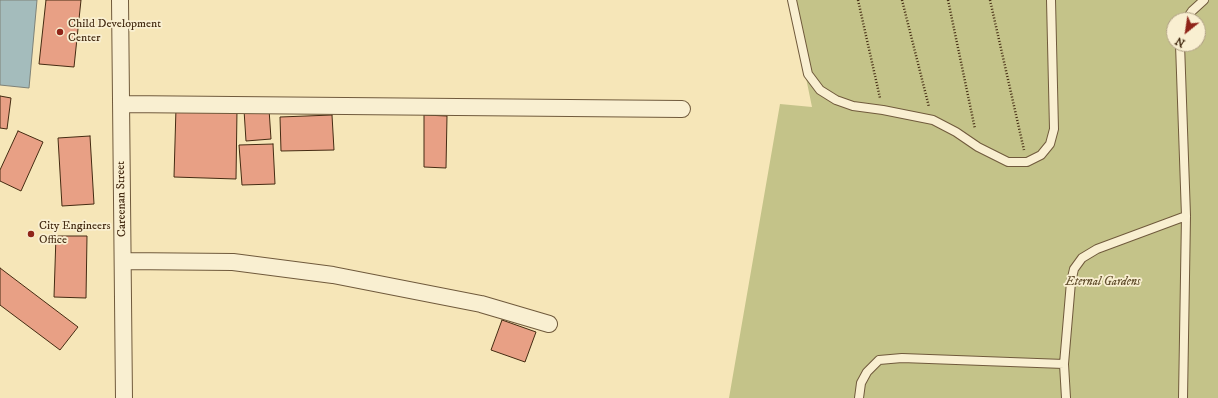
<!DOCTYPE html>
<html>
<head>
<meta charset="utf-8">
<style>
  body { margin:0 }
  #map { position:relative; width:1218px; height:398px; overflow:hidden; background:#f6e6b8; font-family:"IM FELL DW Pica",serif }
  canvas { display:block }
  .north { position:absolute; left:1166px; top:12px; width:40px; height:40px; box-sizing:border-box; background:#f9efd1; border:1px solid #b1a185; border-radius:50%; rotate:210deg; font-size:11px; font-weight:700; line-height:16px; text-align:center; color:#442b12 }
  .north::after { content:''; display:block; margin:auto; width:14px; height:18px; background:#8f2418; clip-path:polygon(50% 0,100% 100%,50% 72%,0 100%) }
</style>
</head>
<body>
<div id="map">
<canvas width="1218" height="398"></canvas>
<div class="north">N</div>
</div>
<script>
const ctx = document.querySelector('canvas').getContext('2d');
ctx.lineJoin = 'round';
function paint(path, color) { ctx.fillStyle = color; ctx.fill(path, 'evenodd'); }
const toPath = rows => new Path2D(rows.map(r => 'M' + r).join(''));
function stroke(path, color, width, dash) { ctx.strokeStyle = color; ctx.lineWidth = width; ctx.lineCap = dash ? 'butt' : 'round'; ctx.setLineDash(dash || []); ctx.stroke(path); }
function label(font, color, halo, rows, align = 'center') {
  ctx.font = font + ' "IM FELL DW Pica",serif'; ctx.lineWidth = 3.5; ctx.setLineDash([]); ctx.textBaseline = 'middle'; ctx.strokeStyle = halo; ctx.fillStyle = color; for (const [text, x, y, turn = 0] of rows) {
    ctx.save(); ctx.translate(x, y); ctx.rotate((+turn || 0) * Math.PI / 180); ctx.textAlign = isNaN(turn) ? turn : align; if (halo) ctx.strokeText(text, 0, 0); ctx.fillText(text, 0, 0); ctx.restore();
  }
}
paint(toPath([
  [790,0,1218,0,1218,398,729,398,780,104,812,107],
  [1174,20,1198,20,1198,44,1174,44]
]), '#c4c389');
const water = toPath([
  [0,0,37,0,29,88,0,85,0,0]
]);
paint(water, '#a4bcbc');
stroke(water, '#7e8278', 1);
const building = toPath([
  [46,0,81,0,74,67,39,64,46,0],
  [0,96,11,98,7,129,0,128,0,96],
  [176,108,237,110,236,179,174,177,176,108],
  [269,109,271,139,246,141,244,110,269,109],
  [332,115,334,150,281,151,280,117,332,115],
  [424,115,447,116,446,168,424,167,424,115],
  [18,131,43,142,21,191,0,181,0,170,18,131],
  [90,136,94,204,62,206,58,138,90,136],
  [273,144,275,184,242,185,239,145,273,144],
  [56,236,87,236,86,298,54,297,56,236],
  [0,268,78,327,60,350,0,305,0,268],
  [502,320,536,332,525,362,491,350,502,320]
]);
paint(building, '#e8a085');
stroke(building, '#442b12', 1);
const service = toPath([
  [792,0,808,74,820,90,836,100,853,106,883,110,933,120,956,132,978,147,1008,162,1027,162,1041,155,1050,144,1054,129,1051,0],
  [1186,20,1192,11,1204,0],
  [1180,44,1186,216,1183,398],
  [859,398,861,383,867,372,879,360,902,358,1064,364],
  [1066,398,1064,364,1071,282,1074,269,1082,258,1097,249,1186,216]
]);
const minor = toPath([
  [120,0,124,398],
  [121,104,682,109],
  [123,261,233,262,333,275,481,304,549,324]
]);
stroke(service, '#705a3c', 10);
stroke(minor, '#705a3c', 18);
stroke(toPath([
  [858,0,880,98],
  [902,0,929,107],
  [948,0,975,129],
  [990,0,1024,150]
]), '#442b12', 2.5, [1, 2]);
stroke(service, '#f9efd1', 8);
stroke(minor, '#f9efd1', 16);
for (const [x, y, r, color] of [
  [60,32,4,"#8f2418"],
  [31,234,4,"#8f2418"]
]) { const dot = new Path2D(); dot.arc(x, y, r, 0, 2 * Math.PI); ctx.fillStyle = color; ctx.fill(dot); stroke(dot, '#f9efd1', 1.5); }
label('12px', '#442b12', '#f9efd1', [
  ["Child Development",68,25],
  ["Center",68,39],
  ["City Engineers",39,227],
  ["Office",39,241]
], 'left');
label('12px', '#442b12', '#f9efd1', [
  ["Careenan Street",122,199,-91]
]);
label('italic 12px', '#645130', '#f9efd1', [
  ["Eternal Gardens",1103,283]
]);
</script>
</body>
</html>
